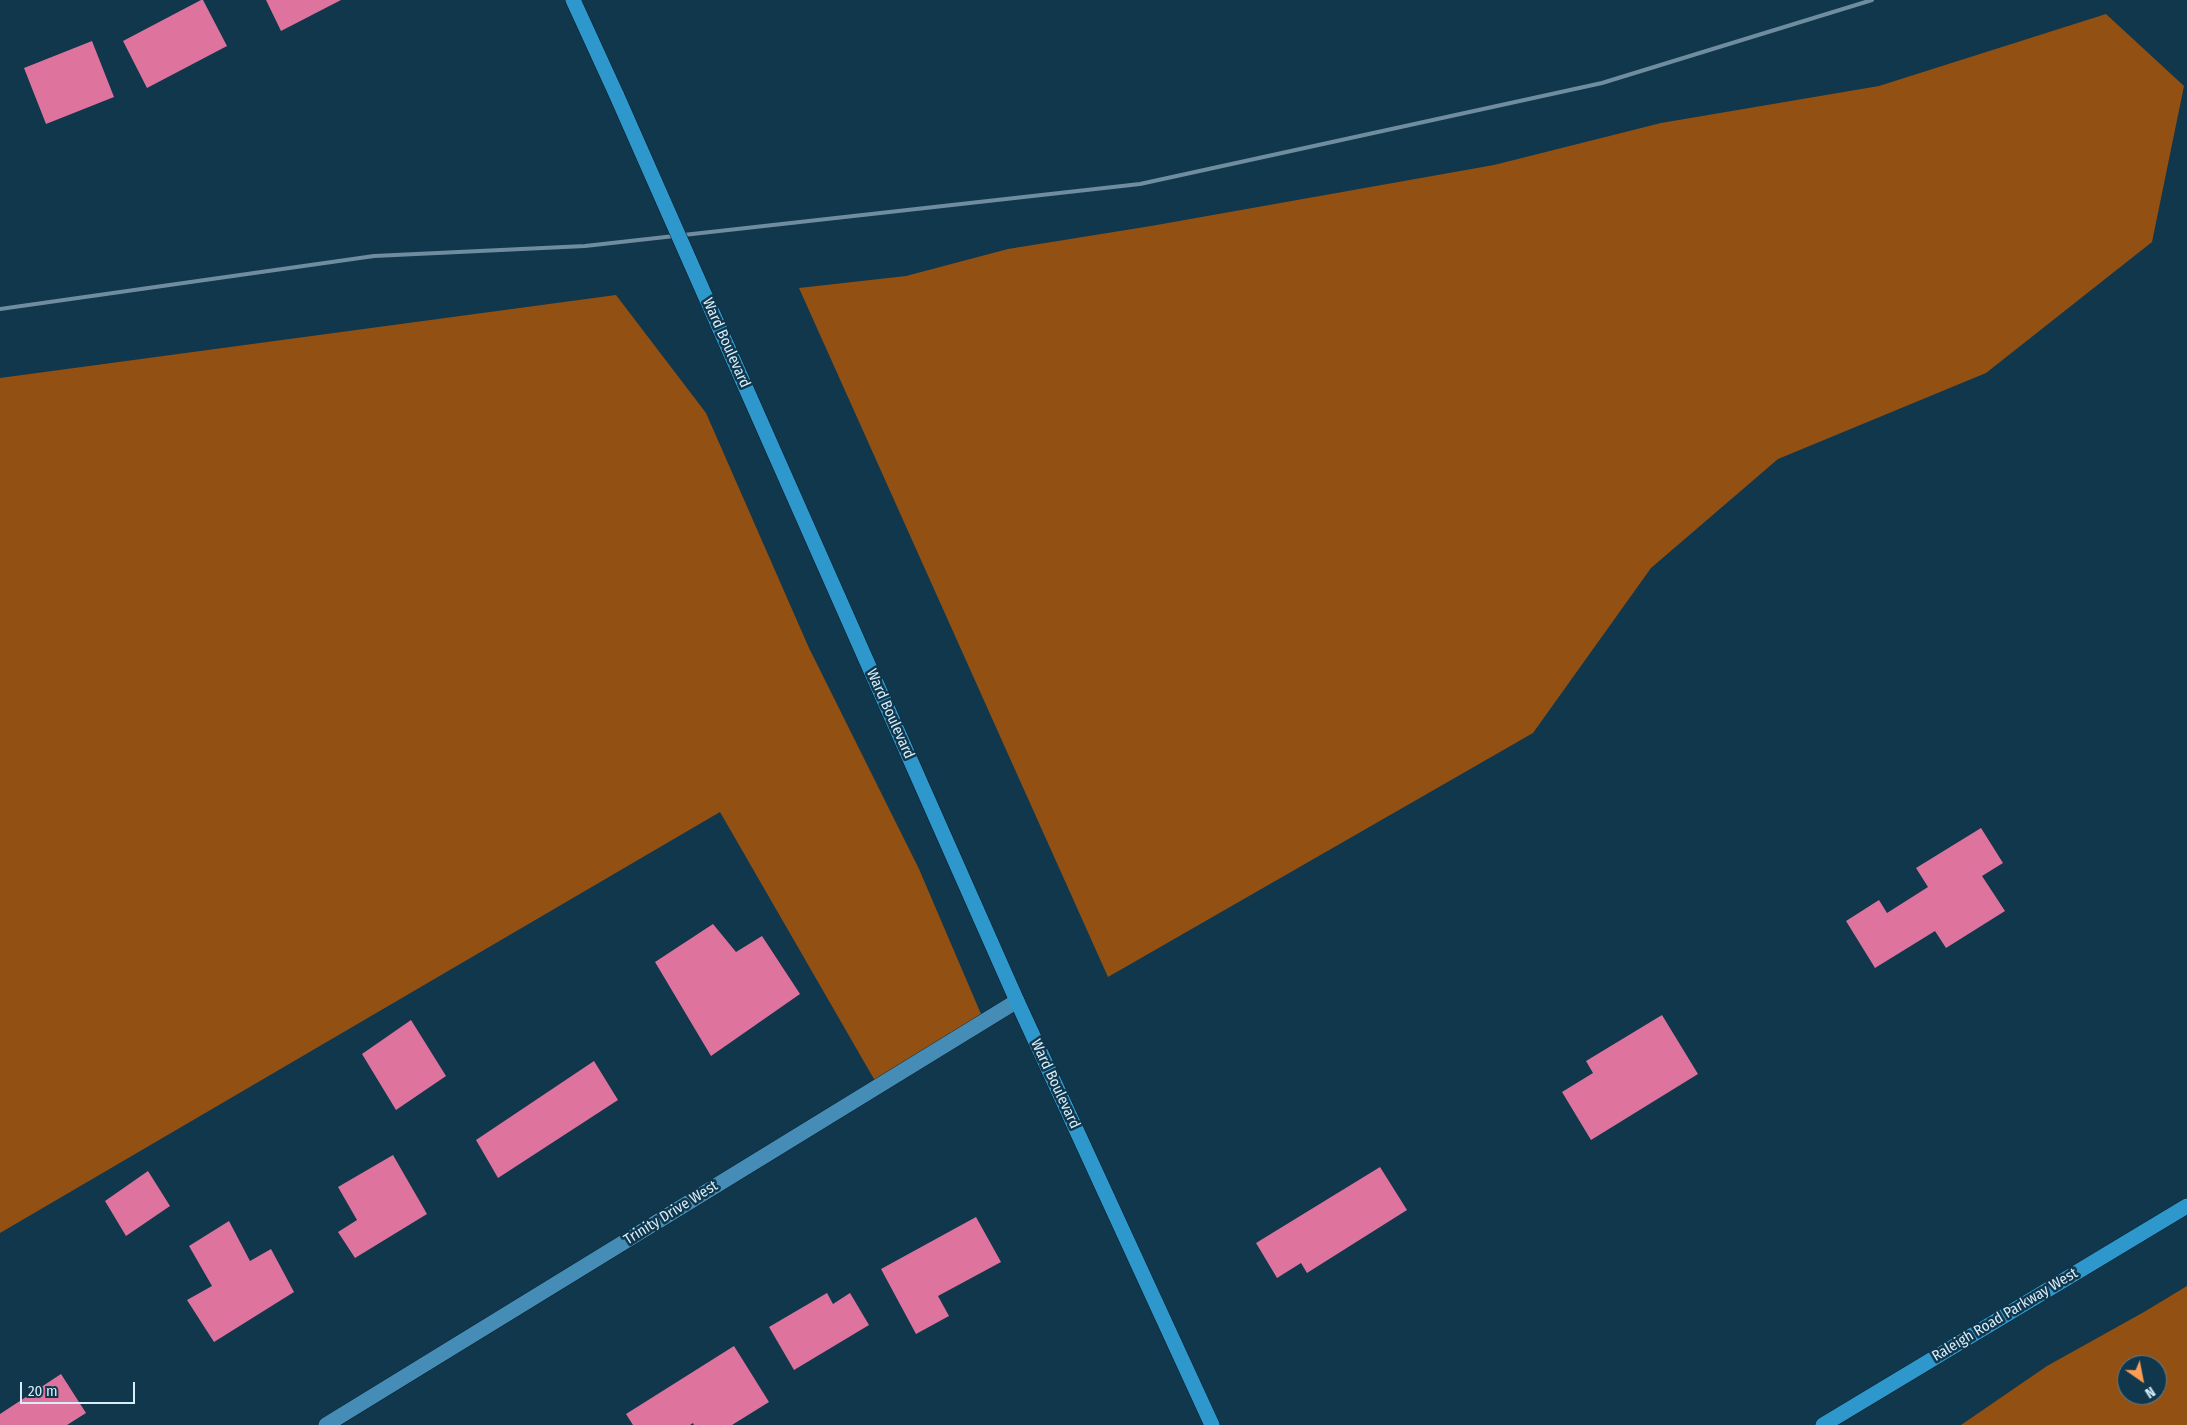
<!DOCTYPE html>
<html>
<head>
<meta charset="utf-8">
<style>
  body { margin:0 }
  #map { position:relative; width:2187px; height:1425px; overflow:hidden; background:#10374c; font-family:"Fira Sans Condensed",sans-serif }
  canvas { display:block }
  .north { position:absolute; left:2117px; top:1355px; width:50px; height:50px; box-sizing:border-box; background:#10374c; border:1px solid #608092; border-radius:50%; rotate:147deg; font-size:14px; font-weight:700; line-height:20px; text-align:center; color:#d8edfa }
  .north::after { content:''; display:block; margin:auto; width:18px; height:22px; background:#fc9d53; clip-path:polygon(50% 0,100% 100%,50% 72%,0 100%) }
  .scale { position:absolute; left:20px; top:1382px; width:115px; height:22px; box-sizing:border-box; border:2px solid #d8edfa; border-top:0; padding-left:6px; font-size:15px; line-height:18px; white-space:nowrap; color:#d8edfa; -webkit-text-stroke:4px #10374c; paint-order:stroke }
</style>
</head>
<body>
<div id="map">
<canvas width="2187" height="1425"></canvas>
<div class="north">N</div>
<div class="scale">20 m</div>
</div>
<script>
const ctx = document.querySelector('canvas').getContext('2d');
ctx.lineJoin = 'round';
function paint(path, color) { ctx.fillStyle = color; ctx.fill(path, 'evenodd'); }
const toPath = rows => new Path2D(rows.map(r => 'M' + r).join(''));
function stroke(path, color, width, dash) { ctx.strokeStyle = color; ctx.lineWidth = width; ctx.lineCap = dash ? 'butt' : 'round'; ctx.setLineDash(dash || []); ctx.stroke(path); }
function label(font, color, halo, rows, align = 'center') {
  ctx.font = font + ' "Fira Sans Condensed",sans-serif'; ctx.lineWidth = 5; ctx.setLineDash([]); ctx.textBaseline = 'middle'; ctx.strokeStyle = halo; ctx.fillStyle = color; for (const [text, x, y, turn = 0] of rows) {
    ctx.save(); ctx.translate(x, y); ctx.rotate((+turn || 0) * Math.PI / 180); ctx.textAlign = isNaN(turn) ? turn : align; if (halo) ctx.strokeText(text, 0, 0); ctx.fillText(text, 0, 0); ctx.restore();
  }
}
paint(toPath([
  [2106,14,2184,86,2152,242,1986,373,1778,459,1651,568,1533,733,1108,977,799,288,906,276,1008,249,1151,226,1494,165,1661,123,1879,86],
  [616,295,706,413,809,648,919,869,984,1021,878,1086,720,812,0,1233,0,378],
  [2187,1286,2187,1425,1961,1425,2047,1366,2144,1312],
  [2127,1365,2157,1365,2157,1395,2127,1395]
]), '#935013');
paint(toPath([
  [201,0,203,0,227,46,147,88,123,41],
  [266,0,341,0,281,31],
  [92,41,114,97,46,124,24,68],
  [1981,828,2003,863,1982,876,2005,911,1946,948,1935,931,1875,968,1846,921,1879,900,1887,913,1928,887,1916,868],
  [713,924,736,952,762,936,800,994,711,1056,655,962],
  [1662,1015,1698,1074,1591,1140,1562,1092,1593,1073,1586,1061],
  [411,1020,446,1076,396,1110,362,1054],
  [594,1061,618,1100,498,1178,476,1140],
  [393,1155,427,1214,355,1258,338,1232,357,1220,338,1187],
  [1380,1167,1407,1210,1307,1273,1301,1263,1277,1278,1256,1243],
  [148,1171,170,1206,126,1236,105,1201],
  [976,1217,1001,1262,938,1296,949,1316,916,1334,881,1269],
  [229,1221,250,1261,271,1249,294,1292,214,1342,187,1300,212,1286,189,1246],
  [827,1293,833,1304,850,1293,869,1325,794,1370,769,1327],
  [734,1346,769,1402,732,1425,694,1425,693,1423,690,1425,633,1425,626,1414],
  [61,1374,86,1413,67,1425,0,1425,0,1414]
]), '#de739d');
const minor = toPath([
  [326,1425,1017,1001]
]);
const major = toPath([
  [573,0,617,96],
  [733,359,1017,1001,1212,1425],
  [1823,1425,2187,1206]
]);
stroke(minor, '#071d2a', 16);
stroke(major, '#071d2a', 16);
stroke(minor, '#458db6', 15);
stroke(major, '#2e98cd', 15);
stroke(toPath([
  [0,309,374,256,585,246,1140,184,1602,83,1872,0]
]), '#6f8d9e', 4);
const majorBridge = toPath([
  [617,96,733,359]
]);
stroke(majorBridge, '#071d2a', 16, []);
stroke(majorBridge, '#2e98cd', 15);
label('15px', '#d8edfa', '#10374c', [
  ["Ward Boulevard",726,343,66],
  ["Ward Boulevard",890,714,66],
  ["Ward Boulevard",1055,1084,65],
  ["Trinity Drive West",671,1213,-32],
  ["Raleigh Road Parkway West",2005,1315,-31]
]);
</script>
</body>
</html>
